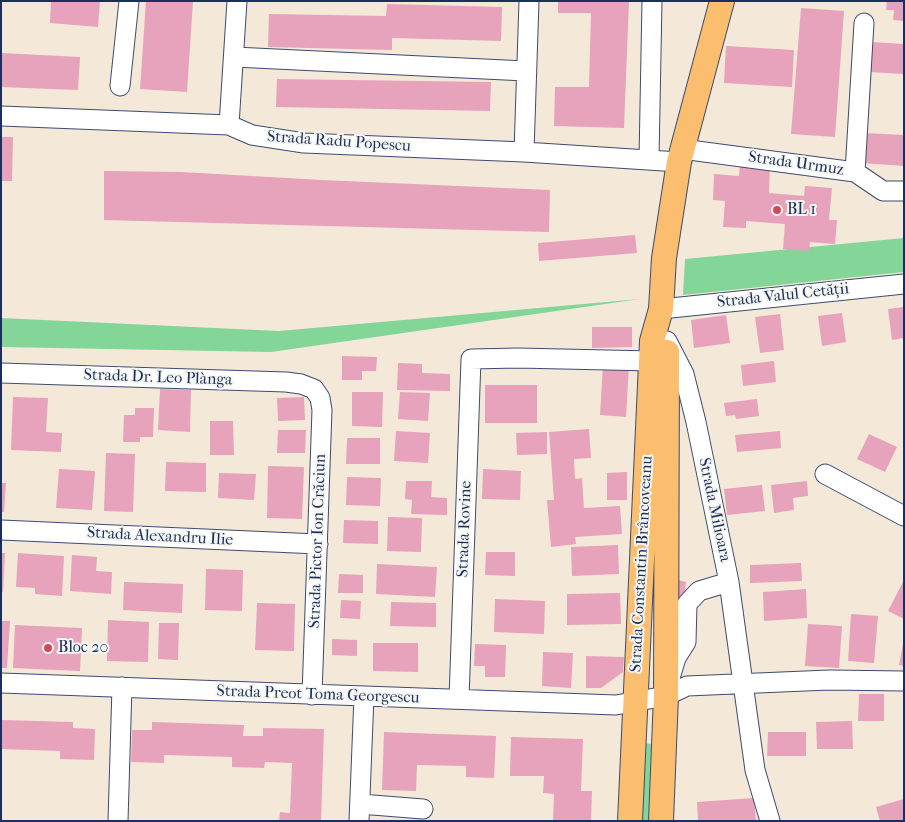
<!DOCTYPE html>
<html>
<head>
<meta charset="utf-8">
<style>
  body { margin:0 }
  #map { position:relative; width:905px; height:822px; overflow:hidden; background:#f4e9d8; font-family:"IM FELL French Canon",serif }
  canvas { display:block }
  .frame { position:absolute; inset:0; border:2px solid #1b2f5e; pointer-events:none }
</style>
</head>
<body>
<div id="map">
<canvas width="905" height="822"></canvas>
<div class="frame"></div>
</div>
<script>
const ctx = document.querySelector('canvas').getContext('2d');
ctx.lineJoin = 'round';
function paint(path, color) { ctx.fillStyle = color; ctx.fill(path, 'evenodd'); }
const toPath = rows => new Path2D(rows.map(r => 'M' + r).join(''));
function stroke(path, color, width, dash) { ctx.strokeStyle = color; ctx.lineWidth = width; ctx.lineCap = dash ? 'butt' : 'round'; ctx.setLineDash(dash || []); ctx.stroke(path); }
function label(font, color, halo, rows, align = 'center') {
  ctx.font = font + ' "IM FELL French Canon",serif'; ctx.lineWidth = 4; ctx.setLineDash([]); ctx.textBaseline = 'middle'; ctx.strokeStyle = halo; ctx.fillStyle = color; for (const [text, x, y, turn = 0] of rows) {
    ctx.save(); ctx.translate(x, y); ctx.rotate((+turn || 0) * Math.PI / 180); ctx.textAlign = isNaN(turn) ? turn : align; if (halo) ctx.strokeText(text, 0, 0); ctx.fillText(text, 0, 0); ctx.restore();
  }
}
paint(toPath([
  [904,238,904,272,683,295,685,259],
  [640,299,271,352,1,347,1,318,279,331],
  [645,743,656,745,653,821,642,821]
]), '#83d698');
paint(toPath([
  [51,1,100,1,98,27,50,23],
  [146,1,193,1,187,92,140,89],
  [558,1,629,1,624,128,554,126,555,87,589,87,591,13,558,13],
  [887,1,904,1,904,21,893,20,894,10,886,10],
  [387,4,502,7,501,41,392,38,392,50,268,47,269,14,386,16],
  [801,8,844,11,835,137,791,134],
  [871,42,904,44,904,74,869,72],
  [726,46,794,50,792,87,724,83],
  [1,53,80,57,78,90,1,87],
  [277,79,491,82,490,111,276,107],
  [864,133,904,135,904,166,862,163],
  [1,137,13,137,12,181,1,181],
  [740,164,770,166,769,193,804,196,805,186,832,188,829,220,837,220,835,244,810,242,809,251,783,249,785,224,746,221,746,228,723,227,725,201,713,200,714,174,739,176],
  [104,171,181,172,322,180,550,190,549,232,104,220],
  [635,235,637,253,539,261,538,243],
  [904,307,904,338,892,340,888,309],
  [842,313,846,342,822,346,818,316],
  [780,314,784,350,760,353,755,317],
  [726,315,730,343,694,348,691,320],
  [592,327,632,327,632,347,592,348],
  [342,356,377,357,376,371,362,371,362,380,342,380],
  [774,361,776,382,743,386,741,365],
  [398,363,422,364,422,373,450,374,450,391,397,390],
  [603,364,629,365,626,417,600,415],
  [485,385,537,385,537,423,485,423],
  [160,389,191,390,190,432,158,430],
  [352,392,383,392,382,427,352,426],
  [400,392,430,393,428,421,398,419],
  [13,397,48,398,46,432,62,433,61,452,11,450],
  [304,397,305,420,278,421,277,398],
  [757,399,759,416,736,419,735,415,726,416,724,403],
  [135,408,154,408,153,437,140,437,140,442,123,442,124,415,135,415],
  [210,421,233,421,234,455,210,455],
  [589,429,591,458,574,459,575,479,582,478,584,508,620,506,622,534,575,537,576,544,551,547,547,500,554,500,549,432],
  [278,430,306,430,305,453,277,453],
  [396,431,430,433,428,463,394,461],
  [780,431,781,448,737,452,735,435],
  [547,432,547,454,517,455,516,433],
  [869,434,897,447,885,472,857,459],
  [347,438,380,438,380,464,346,464],
  [106,453,135,454,133,512,104,511],
  [166,462,206,463,206,492,165,491],
  [268,466,304,467,302,519,267,518],
  [59,469,95,471,92,510,56,508],
  [483,469,521,471,520,500,482,499],
  [627,472,627,500,607,500,607,473],
  [219,473,256,474,254,500,218,498],
  [347,477,381,478,380,506,346,505],
  [406,481,432,481,431,497,447,498,447,515,411,514,412,500,405,499],
  [807,481,808,496,793,498,794,510,774,513,771,485],
  [1,483,6,483,4,512,1,512],
  [762,485,765,511,727,515,724,489],
  [388,517,422,518,421,552,387,551],
  [344,520,378,521,378,544,343,543],
  [618,545,619,574,572,576,571,547],
  [486,552,515,552,515,576,485,575],
  [1,553,5,553,3,592,1,592],
  [18,553,64,556,62,596,35,594,35,588,16,587],
  [72,555,97,557,96,571,112,572,111,594,70,591],
  [801,563,802,581,750,583,750,565],
  [377,564,437,567,435,597,376,594],
  [206,569,243,570,242,611,205,610],
  [339,574,363,575,363,593,338,593],
  [678,580,686,582,684,601,676,602],
  [904,580,904,619,888,611],
  [124,582,183,584,182,613,123,610],
  [806,589,807,618,764,621,763,592],
  [620,593,621,624,567,625,567,594],
  [495,599,545,601,544,634,494,632],
  [341,600,361,601,360,619,340,618],
  [391,602,436,603,436,627,390,626],
  [257,603,295,604,294,651,255,650],
  [851,614,878,616,874,663,848,661],
  [108,620,149,622,148,662,107,661],
  [1,621,10,621,7,668,1,668],
  [159,623,179,623,178,660,158,659],
  [808,624,842,626,839,668,805,666],
  [15,625,82,628,80,671,13,668],
  [332,639,357,640,357,656,332,655],
  [373,643,418,643,418,672,373,671],
  [475,644,506,645,505,677,485,677,485,666,474,666],
  [903,644,904,644,904,666,899,665],
  [543,652,573,653,571,688,542,686],
  [586,656,624,657,623,672,601,688,586,688],
  [859,694,884,694,884,721,858,721],
  [1,720,73,722,73,728,95,729,94,760,60,759,60,751,1,749],
  [852,721,853,749,817,749,816,722],
  [152,722,244,725,243,736,263,736,263,728,324,729,321,821,279,821,280,812,290,813,292,763,265,762,264,768,232,767,232,757,164,755,164,763,131,762,132,730,152,730],
  [384,732,496,736,494,778,466,777,466,766,417,765,416,791,382,790],
  [768,732,806,732,806,756,767,756],
  [511,737,583,739,581,791,592,791,591,821,553,821,554,794,543,793,544,776,510,776],
  [754,798,756,821,698,821,697,802],
  [904,799,904,821,880,821,876,807]
]), '#e6a3bb');
const minor = toPath([
  [234,57,526,71],
  [120,86,129,1],
  [1,116,229,125,252,135,304,143,524,152,679,162],
  [229,125,237,1],
  [682,149,855,172,883,191,904,191],
  [524,152,529,1],
  [649,159,652,1],
  [855,172,864,23],
  [661,309,904,284],
  [667,341,684,374,696,422,729,582,755,770,770,821],
  [1,373,286,382,301,384,314,389,320,398,322,410,312,695],
  [825,474,904,516],
  [1,530,318,544],
  [670,678,676,658,686,642,687,604,699,591,729,582],
  [1,683,616,705,666,696,687,686,829,680,904,681],
  [459,699,471,359,518,358,652,361],
  [360,804,423,809],
  [118,821,122,687],
  [359,821,364,696]
]);
const major = toPath([
  [630,821,652,341,661,309,664,258,679,162,722,1],
  [661,821,666,696,667,352]
]);
stroke(minor, '#3c4b70', 21);
stroke(major, '#3c4b70', 26);
stroke(minor, '#fff', 19);
stroke(major, '#fabe6e', 24);
for (const [x, y, r, color] of [
  [777,210,5,"#d1495b"],
  [48,648,5,"#d1495b"]
]) { const dot = new Path2D(); dot.arc(x, y, r, 0, 2 * Math.PI); ctx.fillStyle = color; ctx.fill(dot); stroke(dot, '#f6f6f2', 2); }
label('16px', '#1b2f5e', '#f6f6f2', [
  ["Strada Radu Popescu",339,142,4],
  ["Strada Urmuz",796,164,8],
  ["Strada Valul Cetății",783,296,-6],
  ["Strada Dr. Leo Plànga",158,378,2],
  ["Strada Milioara",714,510,78],
  ["Strada Rovine",465,529,-88],
  ["Strada Alexandru Ilie",160,537,3],
  ["Strada Pictor Ion Crăciun",318,541,-88],
  ["Strada Constantin Brâncoveanu",642,564,-87],
  ["Strada Preot Toma Georgescu",318,695,2]
]);
label('16px', '#1b2f5e', '#f6f6f2', [
  ["BL 1",787,210],
  ["Bloc 20",58,648]
], 'left');
</script>
</body>
</html>
